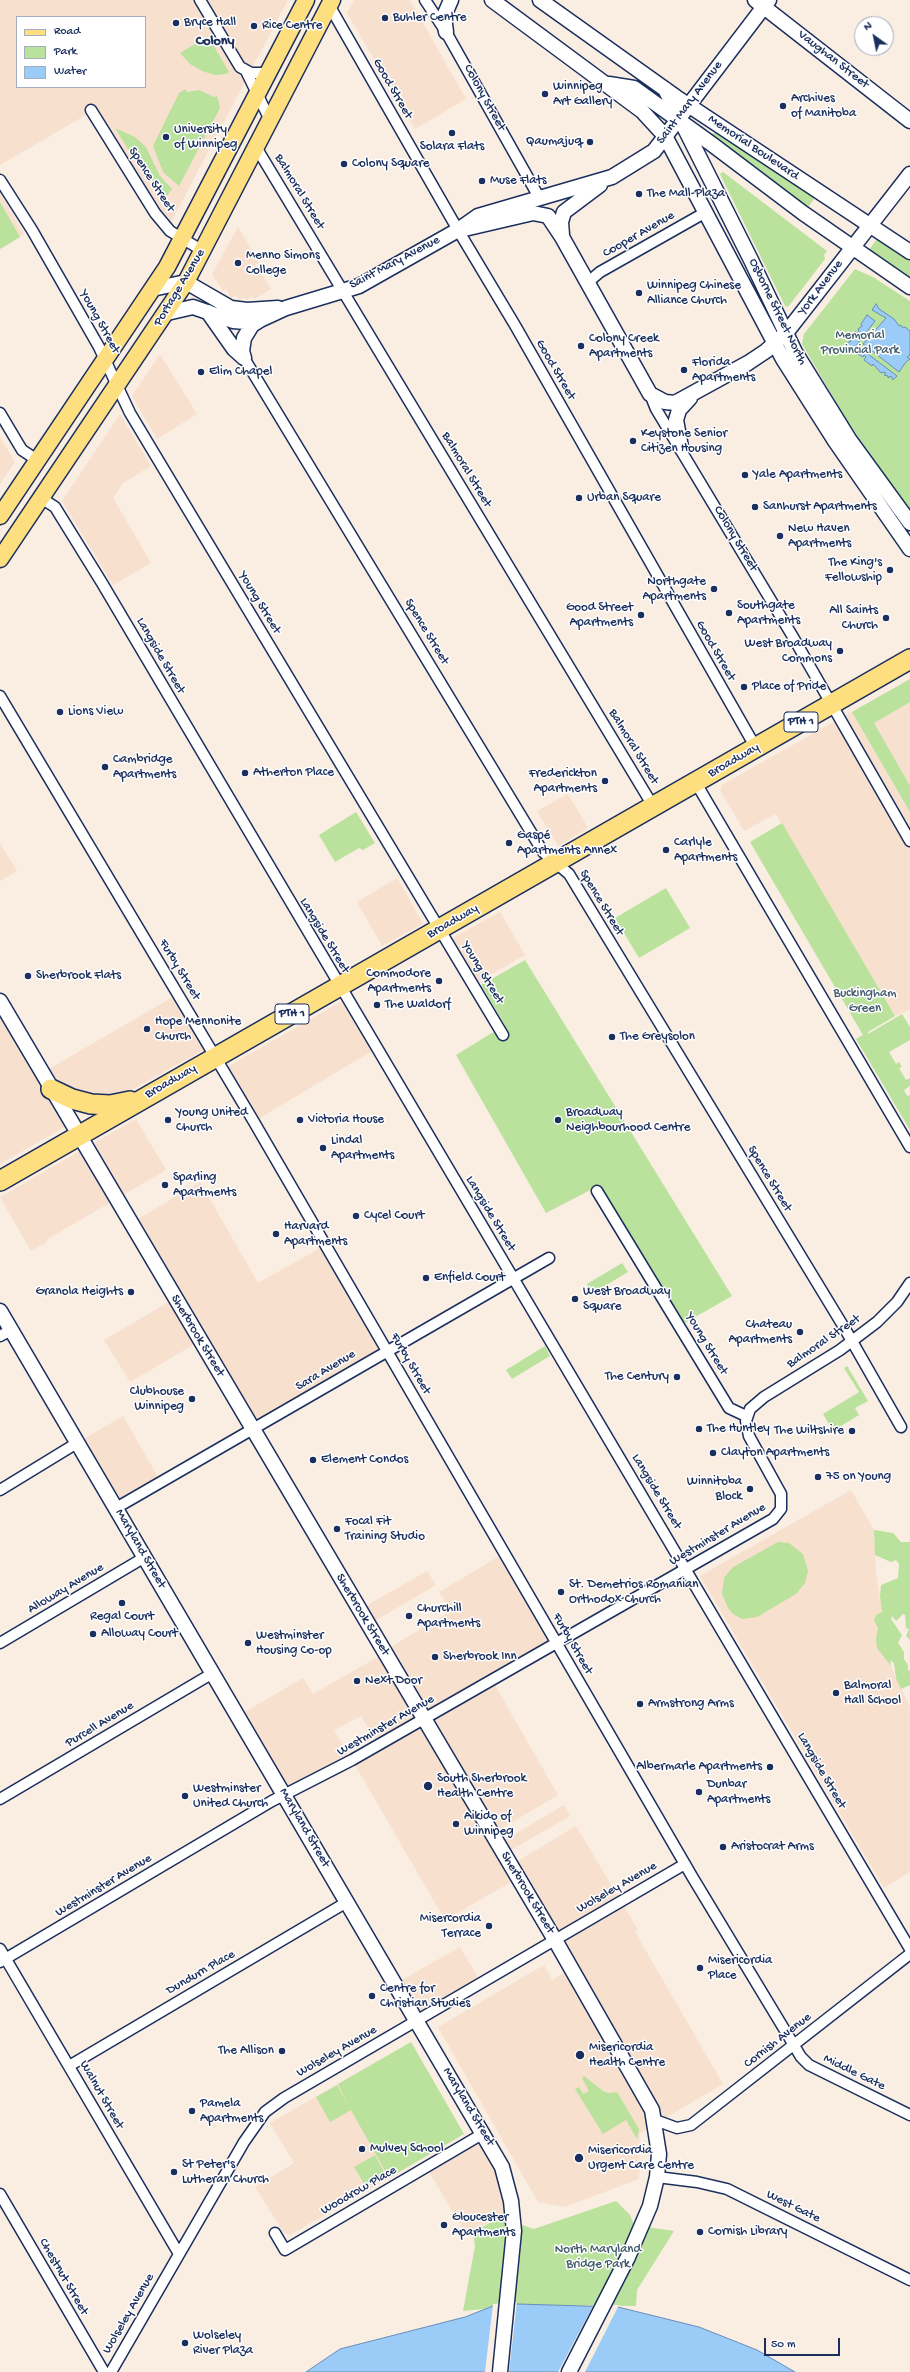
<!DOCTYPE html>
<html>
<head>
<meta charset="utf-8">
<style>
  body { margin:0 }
  #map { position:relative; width:910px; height:2372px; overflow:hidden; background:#faede2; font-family:"Gochi Hand",sans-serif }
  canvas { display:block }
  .legend { position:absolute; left:16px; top:16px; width:130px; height:72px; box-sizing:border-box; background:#fff; border:1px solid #a4acbf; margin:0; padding:5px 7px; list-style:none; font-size:12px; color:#1b2f5e }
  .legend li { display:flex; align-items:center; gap:8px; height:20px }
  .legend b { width:20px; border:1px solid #a4acbf }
  .north { position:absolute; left:854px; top:16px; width:40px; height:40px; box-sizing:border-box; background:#fff; border:1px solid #a4acbf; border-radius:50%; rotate:327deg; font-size:11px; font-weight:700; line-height:16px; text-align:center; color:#1b2f5e }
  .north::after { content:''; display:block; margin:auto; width:14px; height:18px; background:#1b2f5e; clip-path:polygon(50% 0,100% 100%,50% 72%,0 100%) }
  .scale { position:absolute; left:764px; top:2338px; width:76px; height:18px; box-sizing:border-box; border:2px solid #1b2f5e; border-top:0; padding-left:5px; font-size:12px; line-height:14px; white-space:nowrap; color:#1b2f5e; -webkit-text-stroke:3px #fff; paint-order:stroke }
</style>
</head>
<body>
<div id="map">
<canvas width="910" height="2372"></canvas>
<ul class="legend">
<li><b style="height:5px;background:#fedf80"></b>Road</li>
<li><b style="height:11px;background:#bae29d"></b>Park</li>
<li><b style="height:11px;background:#9bcbf7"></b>Water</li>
</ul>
<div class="north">N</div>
<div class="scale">50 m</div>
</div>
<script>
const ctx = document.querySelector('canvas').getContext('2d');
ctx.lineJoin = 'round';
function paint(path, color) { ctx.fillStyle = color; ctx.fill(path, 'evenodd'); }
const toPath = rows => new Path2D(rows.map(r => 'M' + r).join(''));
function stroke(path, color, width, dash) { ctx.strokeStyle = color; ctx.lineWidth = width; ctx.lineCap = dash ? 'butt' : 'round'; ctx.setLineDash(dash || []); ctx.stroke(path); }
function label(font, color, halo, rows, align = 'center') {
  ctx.font = font + ' "Gochi Hand",sans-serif'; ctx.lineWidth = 3; ctx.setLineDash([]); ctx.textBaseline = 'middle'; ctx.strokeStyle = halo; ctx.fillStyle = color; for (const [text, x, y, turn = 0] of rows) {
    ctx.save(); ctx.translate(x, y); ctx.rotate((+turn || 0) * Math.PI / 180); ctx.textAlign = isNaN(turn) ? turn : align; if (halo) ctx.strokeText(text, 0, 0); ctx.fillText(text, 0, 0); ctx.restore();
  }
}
paint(toPath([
  [0,0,288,0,169,226,98,108,0,165],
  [17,17,145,17,145,87,17,87],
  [354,0,410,0,466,99,415,129,347,13],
  [0,192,24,234,0,249],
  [238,227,259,262,256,265,271,289,254,299,252,297,246,300,244,297,239,300,236,295,231,298,226,289,223,291,212,274],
  [160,354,197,414,157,439,132,396],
  [120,414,151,466,123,483,113,498,151,563,113,585,62,501],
  [0,437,15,462,0,484],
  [910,679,910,1009,895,1016,776,814,744,831,720,790,722,785],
  [568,794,588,828,558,846,537,811],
  [0,843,17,871,0,881],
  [397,878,423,924,382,946,357,902],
  [500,912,525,955,473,985,447,941],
  [178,994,209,1047,133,1089,117,1096,91,1097,71,1090,72,1123,0,1164,0,1001,42,1073],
  [346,999,377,1048,253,1122,222,1070],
  [136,1119,166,1170,46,1240,47,1242,31,1251,0,1197],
  [200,1182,258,1283,326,1245,387,1350,252,1429,200,1341,130,1382,104,1340,174,1299,130,1224],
  [123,1416,161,1482,116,1508,77,1443],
  [851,1490,874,1530,876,1573,891,1666,910,1707,910,1872,884,1888,700,1576],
  [505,1553,557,1643,492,1680,558,1795,492,1834,498,1844,564,1805,570,1816,504,1854,511,1865,576,1826,638,1930,635,1932,723,2084,640,2133,639,2179,565,2207,538,2202,438,2027,544,1965,552,1980,571,1969,518,1878,445,1920,352,1760,285,1796,238,1716,303,1678,313,1694,385,1653,384,1651,451,1611,439,1592],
  [361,1716,378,1745,351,1760,334,1730],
  [427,1571,436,1585,368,1625,359,1610],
  [460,1947,481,1982,416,2020,395,1984],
  [411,2042,464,2134,290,2235,284,2233,255,2187,294,2163,270,2123],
  [484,2133,512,2208,467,2235,426,2167]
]), '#f7e0ce');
paint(toPath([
  [208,36,229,72,226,74,215,75,202,71,190,64,180,53],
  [186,89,187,92,199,90,214,97,217,96,220,108,179,186,163,172,153,146,179,93],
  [115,128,135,137,146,147,160,176,172,189,167,196,139,167],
  [716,132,815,197,807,209,714,137,712,134],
  [723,172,827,251,824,255,825,259,788,307,785,306,720,174],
  [0,202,20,237,0,249],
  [877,239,910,260,910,279,869,250],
  [855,269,873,277,910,301,910,511,846,419,802,344,804,334],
  [910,679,910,702,874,723,910,786,910,812,852,712],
  [356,812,375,843,363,850,359,848,335,862,319,835],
  [782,823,895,1016,868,1032,868,1034,902,1014,910,1027,910,1040,889,1052,896,1064,899,1062,902,1067,899,1068,906,1080,910,1078,910,1086,904,1090,907,1096,910,1095,910,1130,856,1039,863,1035,750,842],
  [666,888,690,928,639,958,615,918],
  [525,960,732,1296,681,1325,600,1185,546,1213,456,1055,505,1025,481,985],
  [622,1263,628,1272,593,1293,587,1284],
  [545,1346,550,1356,512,1379,506,1370],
  [847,1366,868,1401,855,1408,859,1415,833,1431,823,1414,859,1392,844,1368],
  [874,1530,893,1533,901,1542,910,1542,910,1640,906,1636,909,1629,906,1628,905,1615,903,1614,896,1621,892,1616,891,1619,902,1635,898,1643,904,1652,904,1659,908,1665,908,1671,910,1670,910,1685,901,1689,896,1678,894,1663,890,1660,891,1666,877,1648,876,1639,878,1628,874,1620,876,1615,882,1612,880,1596,881,1585,898,1578,899,1564,896,1560,891,1562,875,1555],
  [778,1542,789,1543,803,1554,808,1571,805,1583,796,1594,757,1617,742,1619,733,1614,728,1608,722,1594,724,1578,733,1567],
  [411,2042,464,2134,389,2178,351,2110,330,2122,316,2097,337,2085,348,2105,338,2084],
  [584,2076,603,2091,608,2093,617,2092,639,2129,637,2139,626,2120,603,2134,575,2089,579,2087,583,2094,589,2091,582,2078],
  [375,2155,386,2176,366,2187,354,2167],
  [616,2201,630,2215,634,2225,674,2231,637,2290,636,2306,525,2305,463,2311,475,2246,473,2233,499,2217,534,2229]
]), '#bae29d');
const water = toPath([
  [876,304,879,309,894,319,899,326,901,325,903,328,905,327,910,331,910,355,907,357,910,359,906,362,899,372,863,344,886,318,872,310,876,304],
  [867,315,875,321,852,351,846,347,847,343,851,341,850,337,855,335,853,334,855,331,857,333,859,331,858,329,862,326,861,324,867,315],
  [860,348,897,376,893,380,891,376,888,378,888,376,884,375,886,373,884,372,881,373,873,364,872,366,864,360,866,357,864,355,863,357,856,353,860,348],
  [517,2304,618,2307,699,2327,757,2350,795,2372,306,2372,340,2349,465,2317,493,2306,517,2304]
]);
paint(water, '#9bcbf7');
stroke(water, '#688dba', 1);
paint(toPath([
  [517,2302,509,2372,485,2372,493,2304],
  [594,2304,619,2305,585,2372,558,2372]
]), '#faede2');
const street = toPath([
  [200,0,240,67,251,73,268,73],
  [425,0,446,32,540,199],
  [329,5,458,230,516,327,756,748],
  [246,71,270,120],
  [91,110,155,213,170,231,203,251],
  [256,147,653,806],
  [0,180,32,230,99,347,130,413,503,1035],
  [587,283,600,272,706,212],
  [244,358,543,852,569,874,845,1329,901,1427],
  [650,394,656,409,793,637,910,841],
  [0,413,22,450,37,460],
  [41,498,55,507,102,583,910,1949],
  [0,696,254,1122,693,1878,801,2057,809,2065,910,2115],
  [696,783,910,1147],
  [597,1191,729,1408,746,1416],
  [0,1336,11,1330],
  [0,1490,77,1443],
  [116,1508,549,1258],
  [0,1643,145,1557],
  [0,1799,213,1673],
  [0,1949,179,2254],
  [0,1962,272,1801,352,1760,773,1519,781,1509,781,1494,749,1436,746,1421,750,1409,764,1397,840,1350,877,1322,897,1302,910,1283],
  [69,2066,347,1902],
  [655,2120,677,2128,691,2125,910,1954],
  [657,2177,697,2182,727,2189,910,2280],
  [0,2194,104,2372],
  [275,2233,285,2250,484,2133],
  [111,2372,244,2142,265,2112,284,2098,685,1864]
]);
const secondary = toPath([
  [492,0,642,111,665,136,783,359,835,441,910,549],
  [540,0,676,97,910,252],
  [755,0,910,121],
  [446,32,444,16,451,0],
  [609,84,634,88,713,145,803,213,910,287],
  [665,89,751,260,795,352,849,439,910,523],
  [460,230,533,213,548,216,562,237,650,394,665,402,675,403,748,363,766,351,786,333,910,174],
  [562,235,561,222,564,212,600,185],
  [152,289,186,282,231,308,247,310,278,308],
  [208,312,234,349,244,358],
  [167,313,193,307,233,321,245,322,260,320,286,308,359,286,458,230,478,216,612,177,654,151,769,0],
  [244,358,242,351,244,338,252,325,260,320],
  [681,447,676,420,679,410,690,398],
  [0,1001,555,1940,652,2110,659,2154,657,2177,650,2206,628,2257,569,2372],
  [0,1311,502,2167,511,2201,514,2231,500,2372]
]);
const primary = toPath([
  [0,516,167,267,306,0],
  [0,559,186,282,332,0]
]);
const highway = toPath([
  [51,1089,72,1099,91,1104,110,1105,130,1101],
  [0,1181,910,659]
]);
stroke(street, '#1b2f5e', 13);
stroke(secondary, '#1b2f5e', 17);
stroke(primary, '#1b2f5e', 19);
stroke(highway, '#1b2f5e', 22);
stroke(street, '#fff', 10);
stroke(secondary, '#fff', 14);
stroke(primary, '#fedf80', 16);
stroke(highway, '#fedf80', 19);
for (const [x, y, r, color] of [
  [385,18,4,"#1b2f5e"],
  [176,23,4,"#1b2f5e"],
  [254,26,4,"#1b2f5e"],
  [545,94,4,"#1b2f5e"],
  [783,106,4,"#1b2f5e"],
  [452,133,4,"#1b2f5e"],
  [166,137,4,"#1b2f5e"],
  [590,142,4,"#1b2f5e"],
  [344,164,4,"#1b2f5e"],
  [482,181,4,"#1b2f5e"],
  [639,194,4,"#1b2f5e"],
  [238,263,4,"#1b2f5e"],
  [639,293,4,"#1b2f5e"],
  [581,346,4,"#1b2f5e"],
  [684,370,4,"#1b2f5e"],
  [201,372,4,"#1b2f5e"],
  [633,441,4,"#1b2f5e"],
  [745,475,4,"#1b2f5e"],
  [579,498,4,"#1b2f5e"],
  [755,507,4,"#1b2f5e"],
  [780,536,4,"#1b2f5e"],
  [890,570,4,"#1b2f5e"],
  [714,589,4,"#1b2f5e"],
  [729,613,4,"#1b2f5e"],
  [641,615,4,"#1b2f5e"],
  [886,618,4,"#1b2f5e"],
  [840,651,4,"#1b2f5e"],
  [744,687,4,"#1b2f5e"],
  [60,712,4,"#1b2f5e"],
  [105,767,4,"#1b2f5e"],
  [245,773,4,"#1b2f5e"],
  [605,781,4,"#1b2f5e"],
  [509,843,4,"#1b2f5e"],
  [666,850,4,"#1b2f5e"],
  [28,976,4,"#1b2f5e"],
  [439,981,4,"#1b2f5e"],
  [377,1005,4,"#1b2f5e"],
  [147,1029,4,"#1b2f5e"],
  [612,1037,4,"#1b2f5e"],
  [168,1120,4,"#1b2f5e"],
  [300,1120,4,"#1b2f5e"],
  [558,1120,4,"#1b2f5e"],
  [323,1148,4,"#1b2f5e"],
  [165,1185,4,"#1b2f5e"],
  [356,1216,4,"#1b2f5e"],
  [276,1234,4,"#1b2f5e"],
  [426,1278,4,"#1b2f5e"],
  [131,1292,4,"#1b2f5e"],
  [575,1299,4,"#1b2f5e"],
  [800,1332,4,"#1b2f5e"],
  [677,1377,4,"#1b2f5e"],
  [192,1399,4,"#1b2f5e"],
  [699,1429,4,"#1b2f5e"],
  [852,1431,4,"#1b2f5e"],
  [713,1453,4,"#1b2f5e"],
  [313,1460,4,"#1b2f5e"],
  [818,1477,4,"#1b2f5e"],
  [750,1489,4,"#1b2f5e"],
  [337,1529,4,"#1b2f5e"],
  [561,1592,4,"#1b2f5e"],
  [122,1603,4,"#1b2f5e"],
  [409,1616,4,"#1b2f5e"],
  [93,1634,4,"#1b2f5e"],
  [248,1643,4,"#1b2f5e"],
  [435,1657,4,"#1b2f5e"],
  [357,1681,4,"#1b2f5e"],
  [836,1693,4,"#1b2f5e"],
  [640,1704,4,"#1b2f5e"],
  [770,1767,4,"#1b2f5e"],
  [428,1786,5,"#1b2f5e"],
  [699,1792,4,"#1b2f5e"],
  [185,1796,4,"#1b2f5e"],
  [456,1824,4,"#1b2f5e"],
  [723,1847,4,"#1b2f5e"],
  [489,1926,4,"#1b2f5e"],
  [700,1968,4,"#1b2f5e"],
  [372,1996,4,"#1b2f5e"],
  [282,2051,4,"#1b2f5e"],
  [580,2055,5,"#1b2f5e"],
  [192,2111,4,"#1b2f5e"],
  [362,2149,4,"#1b2f5e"],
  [579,2158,5,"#1b2f5e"],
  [174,2172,4,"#1b2f5e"],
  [444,2225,4,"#1b2f5e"],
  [700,2232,4,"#1b2f5e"],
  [185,2343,4,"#1b2f5e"]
]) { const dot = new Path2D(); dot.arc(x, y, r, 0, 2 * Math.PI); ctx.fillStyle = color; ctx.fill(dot); stroke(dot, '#fff', 1.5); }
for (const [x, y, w] of [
  [801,722,34],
  [292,1014,34]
]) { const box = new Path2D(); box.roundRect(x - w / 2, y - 10, w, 20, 3); ctx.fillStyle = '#fff'; ctx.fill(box); stroke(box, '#1b2f5e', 1); }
label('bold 12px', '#1b2f5e', null, [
  ["PTH 1",801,722],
  ["PTH 1",292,1014]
]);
label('13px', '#1b2f5e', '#fff', [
  ["Buhler Centre",393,18],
  ["Bryce Hall",184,23],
  ["Rice Centre",262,26],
  ["Winnipeg",553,87],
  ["Art Gallery",553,102],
  ["Archives",791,99],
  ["of Manitoba",791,114],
  ["University",174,130],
  ["of Winnipeg",174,145],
  ["Qaumajuq",582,142,"right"],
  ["Solara Flats",452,147,"center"],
  ["Colony Square",352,164],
  ["Muse Flats",490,181],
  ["The Mall-Plaza",647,194],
  ["Menno Simons",246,256],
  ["College",246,271],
  ["Winnipeg Chinese",647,286],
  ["Alliance Church",647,301],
  ["Colony Creek",589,339],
  ["Apartments",589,354],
  ["Florida",692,363],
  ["Apartments",692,378],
  ["Elim Chapel",209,372],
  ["Keystone Senior",641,434],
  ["Citizen Housing",641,449],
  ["Yale Apartments",753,475],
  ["Urban Square",587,498],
  ["Sanhurst Apartments",763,507],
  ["New Haven",788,529],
  ["Apartments",788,544],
  ["The King's",882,563,"right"],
  ["Fellowship",882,578,"right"],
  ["Northgate",706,582,"right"],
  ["Apartments",706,597,"right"],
  ["Southgate",737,606],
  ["Apartments",737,621],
  ["Good Street",633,608,"right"],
  ["Apartments",633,623,"right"],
  ["All Saints",878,611,"right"],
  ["Church",878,626,"right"],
  ["West Broadway",832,644,"right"],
  ["Commons",832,659,"right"],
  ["Place of Pride",752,687],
  ["Lions View",68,712],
  ["Cambridge",113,760],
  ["Apartments",113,775],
  ["Atherton Place",253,773],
  ["Frederickton",597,774,"right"],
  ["Apartments",597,789,"right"],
  ["Gaspé",517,836],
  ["Apartments Annex",517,851],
  ["Carlyle",674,843],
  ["Apartments",674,858],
  ["Commodore",431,974,"right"],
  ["Apartments",431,989,"right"],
  ["Sherbrook Flats",36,976],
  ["The Waldorf",385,1005],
  ["Hope Mennonite",155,1022],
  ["Church",155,1037],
  ["The Greysolon",620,1037],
  ["Young United",176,1113],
  ["Church",176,1128],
  ["Broadway",566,1113],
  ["Neighbourhood Centre",566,1128],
  ["Victoria House",308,1120],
  ["Lindal",331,1141],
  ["Apartments",331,1156],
  ["Sparling",173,1178],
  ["Apartments",173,1193],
  ["Cycel Court",364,1216],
  ["Harvard",284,1227],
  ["Apartments",284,1242],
  ["Enfield Court",434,1278],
  ["Granola Heights",123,1292,"right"],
  ["West Broadway",583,1292],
  ["Square",583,1307],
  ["Chateau",792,1325,"right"],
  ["Apartments",792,1340,"right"],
  ["The Century",669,1377,"right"],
  ["Clubhouse",184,1392,"right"],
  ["Winnipeg",184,1407,"right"],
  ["The Huntley",707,1429],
  ["The Wiltshire",844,1431,"right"],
  ["Clayton Apartments",721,1453],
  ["Element Condos",321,1460],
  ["75 on Young",826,1477],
  ["Winnitoba",742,1482,"right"],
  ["Block",742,1497,"right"],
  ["Focal Fit",345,1522],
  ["Training Studio",345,1537],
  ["St. Demetrios Romanian",569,1585],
  ["Orthodox Church",569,1600],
  ["Churchill",417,1609],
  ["Apartments",417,1624],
  ["Regal Court",122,1617,"center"],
  ["Alloway Court",101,1634],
  ["Westminster",256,1636],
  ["Housing Co-op",256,1651],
  ["Sherbrook Inn",443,1657],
  ["Next Door",365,1681],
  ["Balmoral",844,1686],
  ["Hall School",844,1701],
  ["Armstrong Arms",648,1704],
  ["Albermarle Apartments",762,1767,"right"],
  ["South Sherbrook",437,1779],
  ["Health Centre",437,1794],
  ["Dunbar",707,1785],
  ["Apartments",707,1800],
  ["Westminster",193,1789],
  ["United Church",193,1804],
  ["Aikido of",464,1817],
  ["Winnipeg",464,1832],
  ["Aristocrat Arms",731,1847],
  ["Misercordia",481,1919,"right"],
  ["Terrace",481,1934,"right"],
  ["Misericordia",708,1961],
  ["Place",708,1976],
  ["Centre for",380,1989],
  ["Christian Studies",380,2004],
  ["Misericordia",589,2048],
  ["Health Centre",589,2063],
  ["The Allison",274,2051,"right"],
  ["Pamela",200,2104],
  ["Apartments",200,2119],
  ["Mulvey School",370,2149],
  ["Misericordia",588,2151],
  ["Urgent Care Centre",588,2166],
  ["St Peter's",182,2165],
  ["Lutheran Church",182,2180],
  ["Gloucester",452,2218],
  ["Apartments",452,2233],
  ["Cornish Library",708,2232],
  ["Wolseley",193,2336],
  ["River Plaza",193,2351]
], 'left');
label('13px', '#1b2f5e', '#fff', [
  ["Vaughan Street",833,60,38],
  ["Good Street",392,89,60],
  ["Colony Street",484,98,61],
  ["Saint Mary Avenue",690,103,-53],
  ["Memorial Boulevard",753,148,34],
  ["Spence Street",151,180,57],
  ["Balmoral Street",299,192,59],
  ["Cooper Avenue",639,235,-30],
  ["Saint Mary Avenue",395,263,-28],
  ["Portage Avenue",180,288,-59],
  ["York Avenue",821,288,-53],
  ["Osborne Street North",777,312,64],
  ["Young Street",99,322,61],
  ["Good Street",555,370,60],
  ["Balmoral Street",466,470,59],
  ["Colony Street",735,539,59],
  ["Young Street",259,603,59],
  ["Spence Street",426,632,59],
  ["Good Street",715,651,60],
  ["Langside Street",160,656,60],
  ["Balmoral Street",633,747,59],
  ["Broadway",734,761,-30],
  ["Spence Street",601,903,59],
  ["Broadway",453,922,-30],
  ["Langside Street",324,936,59],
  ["Furby Street",179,970,59],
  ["Young Street",482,973,59],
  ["Broadway",171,1082,-30],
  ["Spence Street",769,1179,59],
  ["Langside Street",490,1214,59],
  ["Sherbrook Street",197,1336,59],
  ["Balmoral Street",824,1342,-34],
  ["Young Street",706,1344,59],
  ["Furby Street",410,1364,60],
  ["Sara Avenue",326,1371,-31],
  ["Langside Street",656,1492,59],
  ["Westminster Avenue",718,1535,-31],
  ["Maryland Street",140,1549,60],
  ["Alloway Avenue",66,1589,-31],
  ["Sherbrook Street",362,1615,59],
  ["Furby Street",572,1644,60],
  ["Purcell Avenue",100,1725,-31],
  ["Westminster Avenue",386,1726,-30],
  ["Langside Street",821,1771,60],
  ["Maryland Street",304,1828,60],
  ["Westminster Avenue",104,1886,-31],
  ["Wolseley Avenue",617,1888,-30],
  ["Sherbrook Street",527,1893,59],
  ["Dundurn Place",201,1973,-30],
  ["Cornish Avenue",778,2041,-38],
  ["Wolseley Avenue",337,2052,-30],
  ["Middle Gate",854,2073,26],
  ["Walnut Street",101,2095,60],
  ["Maryland Street",468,2107,59],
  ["Woodrow Place",359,2191,-30],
  ["West Gate",793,2207,26],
  ["Chestnut Street",63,2277,60],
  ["Wolseley Avenue",129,2314,-60]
]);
label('13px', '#435c6e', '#fff', [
  ["Memorial",860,336],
  ["Provincial Park",860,351],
  ["Buckingham",865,994],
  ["Green",865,1009],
  ["North Maryland",598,2250],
  ["Bridge Park",598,2265]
]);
label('bold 14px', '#1b2f5e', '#fff', [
  ["Colony",215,42]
]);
</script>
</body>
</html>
